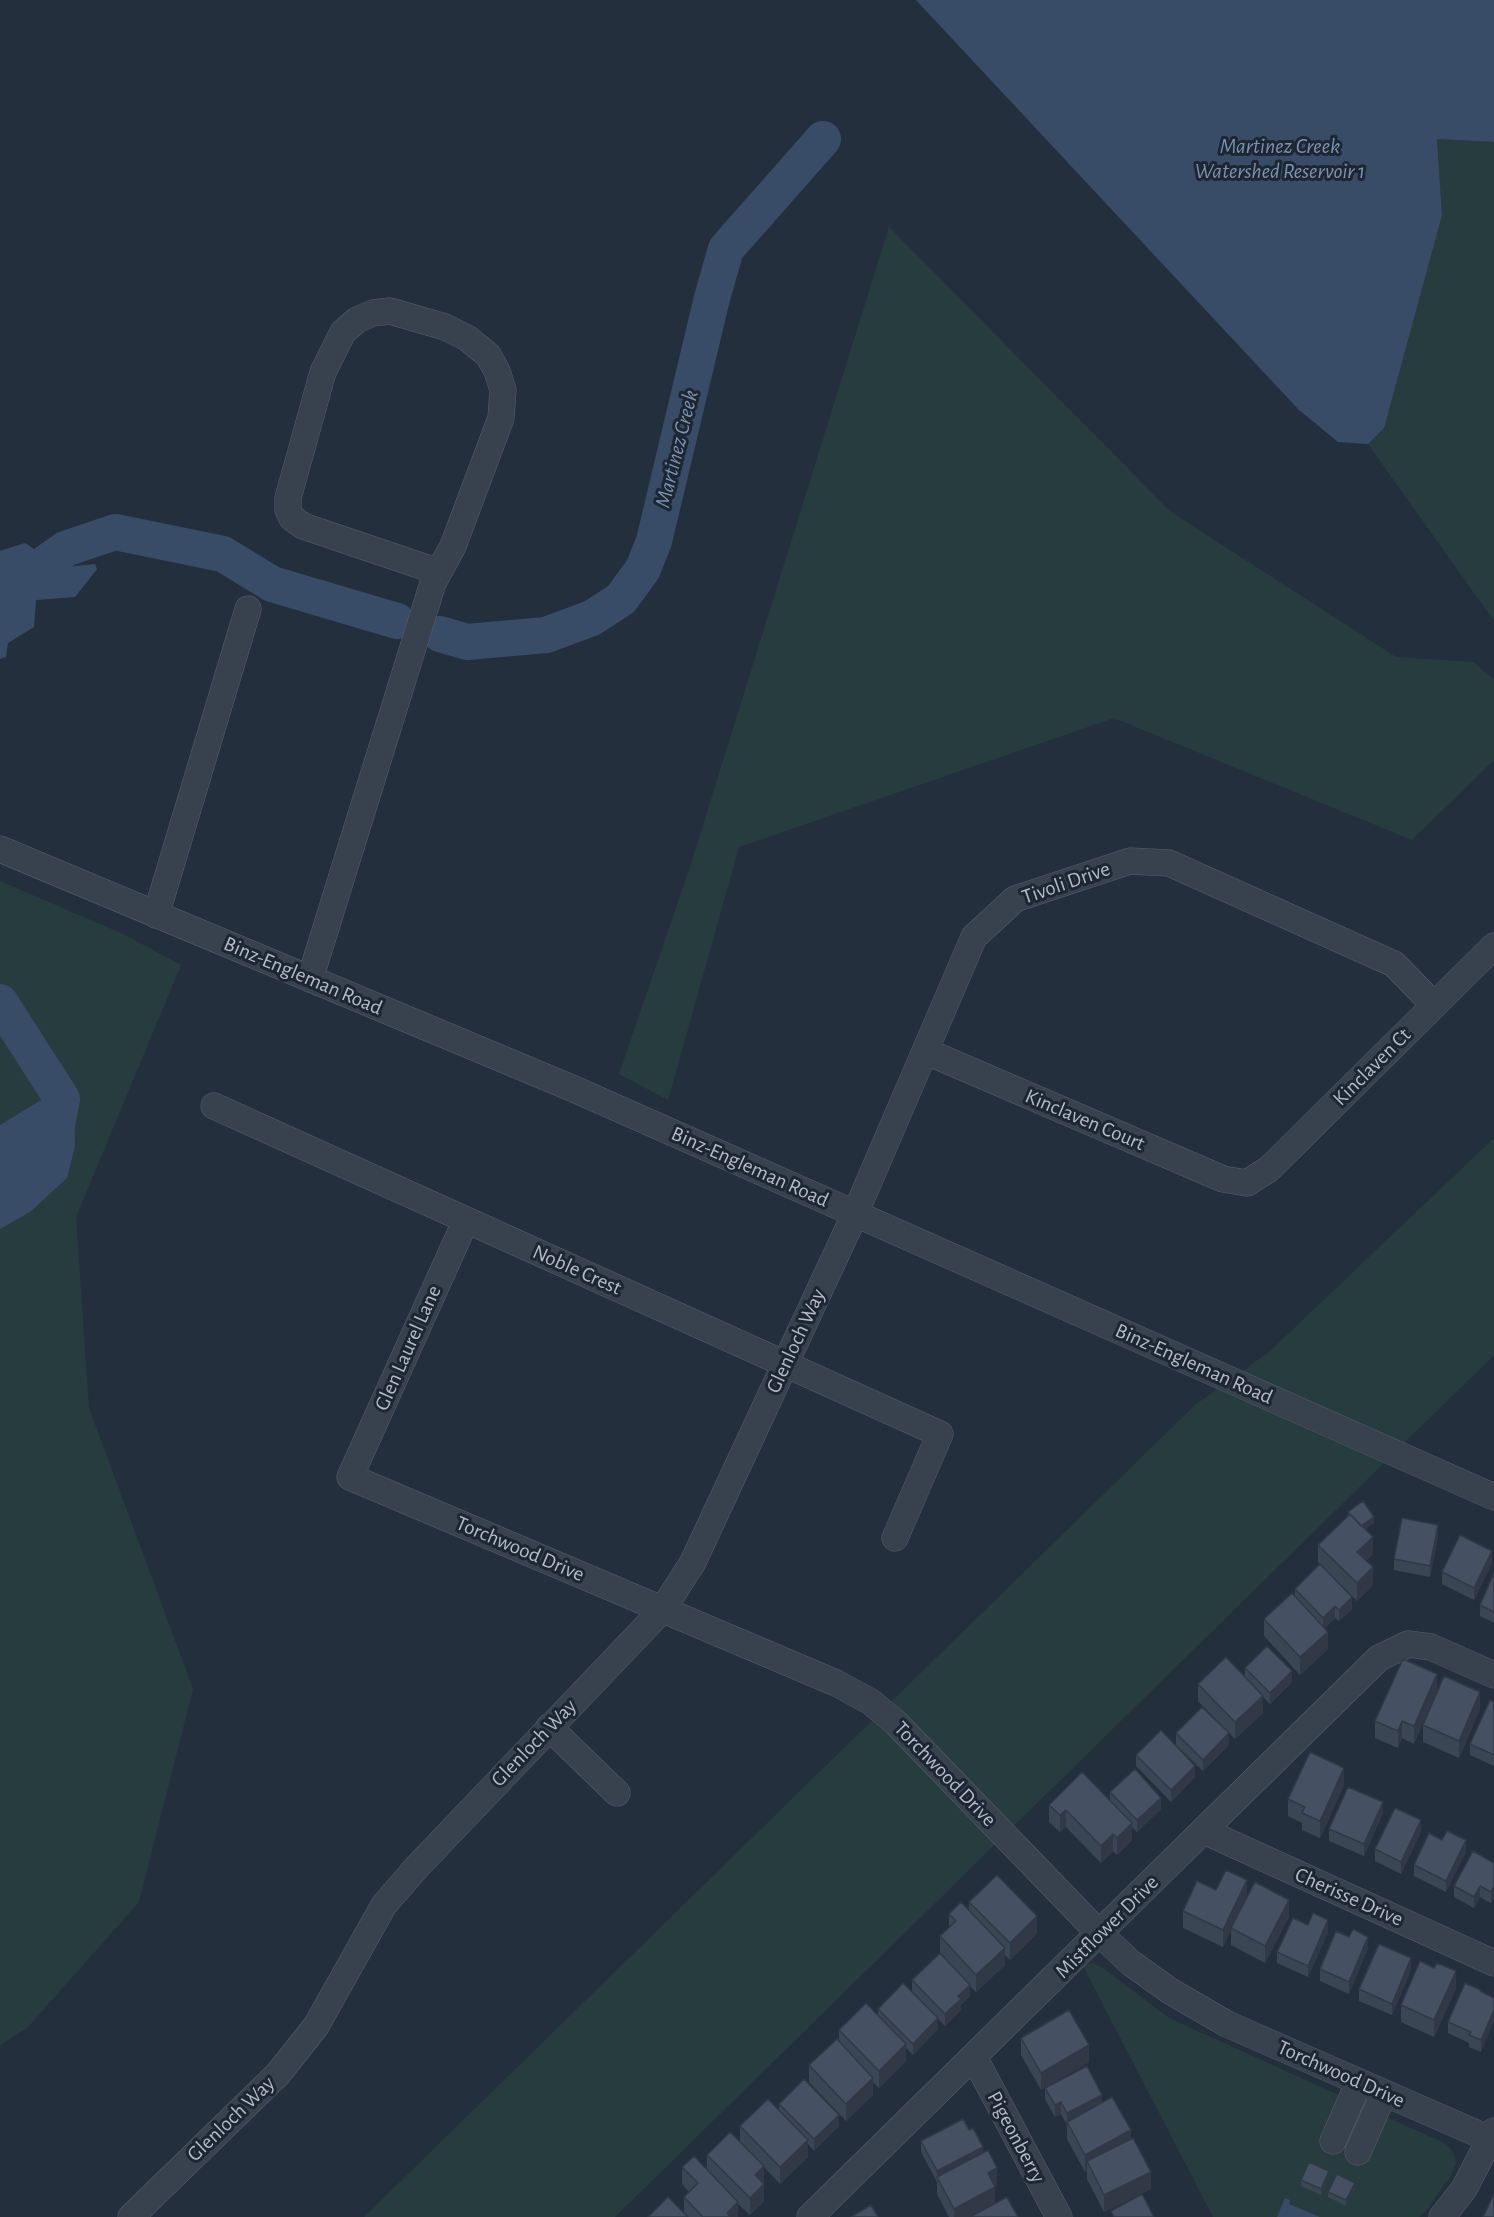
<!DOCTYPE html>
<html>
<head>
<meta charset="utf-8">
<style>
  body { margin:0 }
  canvas { display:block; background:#242f3e }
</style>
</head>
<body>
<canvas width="1494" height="2217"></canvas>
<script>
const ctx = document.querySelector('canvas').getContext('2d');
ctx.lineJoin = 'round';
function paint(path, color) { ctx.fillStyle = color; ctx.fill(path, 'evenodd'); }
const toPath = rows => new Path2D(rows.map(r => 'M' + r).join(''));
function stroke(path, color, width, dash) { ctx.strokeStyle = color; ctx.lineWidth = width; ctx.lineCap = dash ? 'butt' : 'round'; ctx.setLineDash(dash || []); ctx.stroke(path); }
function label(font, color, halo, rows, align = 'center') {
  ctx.font = font + ' "Alegreya Sans",sans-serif'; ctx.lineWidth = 6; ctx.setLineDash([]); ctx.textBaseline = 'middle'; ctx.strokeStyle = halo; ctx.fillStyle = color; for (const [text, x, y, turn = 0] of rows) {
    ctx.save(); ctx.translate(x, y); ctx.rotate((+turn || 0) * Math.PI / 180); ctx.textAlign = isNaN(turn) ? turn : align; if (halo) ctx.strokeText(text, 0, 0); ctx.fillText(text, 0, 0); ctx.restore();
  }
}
paint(toPath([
  [1437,139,1494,142,1494,621,1368,444,1442,215],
  [889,227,1171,512,1396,657,1473,662,1494,680,1494,760,1412,840,1114,718,739,847,668,1100,619,1074,690,867],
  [0,881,123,934,181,965,76,1217,89,1408,193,1689,139,1902,27,2028,0,2045],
  [1494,1138,1494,1355,615,2217,364,2217,1195,1405,1269,1352],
  [1092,1963,1103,1968,1169,2018,1442,2142,1450,2148,1455,2156,1456,2164,1450,2177,1427,2210,1419,2217,1213,2217,1083,1966]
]), '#263c3f');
paint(toPath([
  [916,0,1494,0,1494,142,1437,139,1442,215,1384,428,1368,444,1338,442,1298,409],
  [81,528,46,548,46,569,95,564,97,569,75,597,36,600,34,627,8,643,6,657,0,659,0,551,25,543,34,549,51,537],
  [56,1091,74,1113,75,1146,67,1178,30,1212,0,1229,0,1125],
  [1285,2198,1290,2200,1289,2204,1320,2217,1277,2217]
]), '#394c67');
stroke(toPath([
  [0,624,17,591,65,549,115,532,223,554,272,584,397,621],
  [440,634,467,642,546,635,592,618,621,599,643,569,654,541,712,298,726,249,823,139],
  [0,1002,62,1099,53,1146,7,1179,0,1180]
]), '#394c67', 36);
const minor = toPath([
  [0,849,574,1089,1494,1497],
  [156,915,248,609],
  [310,979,433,583,439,572,453,546,501,418,503,390,497,371,488,355,467,338,445,327,390,311,373,313,357,320,343,332,323,372,288,498,288,510,292,518,303,526,439,572],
  [925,1051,1223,1179,1247,1183,1269,1169,1494,946],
  [214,1106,940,1434,895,1538],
  [466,1220,350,1477,836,1683,871,1702,896,1723,1100,1934,1131,1963,1170,1991,1227,2024,1494,2141],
  [549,1727,617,1793],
  [1204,1831,1494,1963],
  [974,2057,1059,2217],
  [1333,2141,1359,2082],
  [1358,2152,1384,2093],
  [131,2217,278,2074,316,2026,384,1905,417,1867,663,1609,693,1562,855,1214,974,937,1015,899,1130,861,1169,863,1394,964,1434,1005],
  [810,2217,1379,1658,1408,1644,1431,1647,1494,1675],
  [1442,2217,1464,2189,1494,2131]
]);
stroke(minor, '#565f6c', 27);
stroke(minor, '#38414e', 26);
paint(toPath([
  [1348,1512,1374,1523,1365,1529,1373,1554,1366,1561,1373,1585,1357,1601,1327,1571,1352,1609,1339,1621,1335,1618,1324,1628,1328,1649,1300,1675,1264,1636,1264,1619,1295,1596,1295,1589,1320,1564,1318,1562,1318,1545,1348,1516],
  [1438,1537,1430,1577,1394,1570,1394,1559],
  [1492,1563,1474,1600,1442,1584,1442,1572],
  [1494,1573,1494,1623,1480,1616,1480,1605],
  [1245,1668,1292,1682,1270,1704,1263,1697,1263,1713,1235,1739,1198,1701,1198,1684,1245,1677],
  [1437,1691,1414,1744,1402,1738,1398,1748,1375,1738,1375,1721],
  [1494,1702,1494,1766,1470,1755,1470,1744],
  [1480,1709,1459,1758,1423,1742,1423,1725],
  [1176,1733,1229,1745,1203,1771,1176,1745],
  [1136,1755,1195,1777,1171,1802,1136,1766],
  [1344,1785,1320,1838,1302,1830,1302,1823,1288,1816,1288,1799],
  [1110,1792,1161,1809,1137,1832,1132,1827,1132,1840,1117,1855,1113,1851,1101,1863,1066,1827,1060,1832,1049,1822,1049,1805,1110,1801],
  [1383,1813,1364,1856,1329,1841,1329,1829],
  [1421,1832,1401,1874,1375,1861,1375,1849],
  [1442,1840,1466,1852,1446,1892,1414,1876,1414,1865],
  [1494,1863,1494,1897,1491,1903,1480,1897,1474,1908,1454,1897,1454,1886],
  [1216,1890,1247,1897,1289,1917,1265,1963,1231,1945,1231,1930,1223,1947,1183,1928,1183,1911],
  [969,1902,1037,1933,1010,1960,1005,1955,1005,1965,976,1992,970,1986,970,1996,961,2005,961,2010,945,2026,938,2019,938,2029,913,2055,906,2048,906,2061,879,2088,873,2082,873,2095,846,2121,809,2082,809,2065,839,2040,839,2030,878,2016,878,2009,929,2009,912,1991,912,1980,940,1954,940,1936,949,1928,949,1914,969,1911],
  [1308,1925,1328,1932,1308,1977,1277,1963,1277,1952],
  [1368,1948,1349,1994,1320,1981,1320,1969],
  [1434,1968,1456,1988,1434,2037,1401,2022,1401,2005],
  [1411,1970,1392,2015,1359,2001,1359,1989],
  [1481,1992,1481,2052,1469,2047,1469,2043,1448,2033,1448,2022],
  [1021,2038,1089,2062,1041,2090,1021,2055],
  [1045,2088,1102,2102,1131,2139,1151,2189,1104,2212,1087,2179,1087,2171,1085,2172,1067,2139,1067,2125,1061,2114,1055,2117,1045,2099],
  [779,2104,839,2126,814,2151,808,2144,808,2157,780,2184,764,2167,764,2201,750,2215,738,2204,738,2217,648,2217,684,2213,684,2197,689,2192,682,2184,682,2167,707,2169,707,2155,740,2143,740,2126,779,2111],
  [969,2130,983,2153,997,2185,995,2187,995,2204,1018,2217,949,2217,937,2194,937,2182,921,2152,921,2141],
  [1329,2177,1321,2195,1301,2186,1301,2180],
  [1355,2189,1346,2206,1328,2197,1328,2192]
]), '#3b4654');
paint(toPath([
  [1374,1517,1374,1523,1359,1533,1359,1527],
  [1438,1525,1438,1537,1430,1577,1430,1566],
  [1373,1537,1373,1554,1357,1569,1357,1552],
  [1492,1551,1492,1563,1474,1600,1474,1588],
  [1373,1567,1373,1585,1357,1601,1357,1583],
  [1352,1597,1352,1609,1339,1621,1339,1610],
  [1335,1606,1335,1618,1323,1630,1323,1618],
  [1328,1632,1328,1649,1300,1675,1300,1657],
  [1292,1671,1292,1682,1270,1704,1270,1693],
  [1437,1674,1437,1691,1414,1744,1414,1726],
  [1480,1692,1480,1709,1459,1758,1459,1741],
  [1263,1696,1263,1713,1235,1739,1235,1722],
  [1402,1721,1402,1738,1398,1748,1398,1731],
  [1229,1733,1229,1745,1203,1771,1203,1760],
  [1195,1766,1195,1777,1171,1802,1171,1790],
  [1344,1768,1344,1785,1320,1838,1320,1821],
  [1161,1798,1161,1809,1137,1832,1137,1820],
  [1383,1802,1383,1813,1364,1856,1364,1844],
  [1066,1810,1066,1827,1060,1832,1060,1815],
  [1421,1820,1421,1832,1401,1874,1401,1862],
  [1132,1823,1132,1840,1117,1855,1117,1838],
  [1113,1834,1113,1851,1101,1863,1101,1846],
  [1466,1840,1466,1852,1446,1892,1446,1881],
  [1247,1880,1247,1897,1231,1928,1231,1930,1223,1947,1223,1930],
  [1480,1886,1480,1897,1474,1908,1474,1897],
  [1494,1886,1494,1897,1491,1903,1491,1892],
  [1289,1900,1289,1917,1265,1963,1265,1946],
  [1037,1916,1037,1933,1010,1960,1010,1943],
  [1328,1920,1328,1932,1308,1977,1308,1966],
  [1368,1937,1368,1948,1349,1994,1349,1982],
  [1005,1948,1005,1965,976,1992,976,1975],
  [1411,1958,1411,1970,1392,2015,1392,2004],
  [1456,1971,1456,1988,1434,2037,1434,2020],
  [970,1985,970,1996,961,2005,961,2010,945,2026,945,2014,958,1996],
  [1494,2010,1494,2021,1481,2052,1481,2040],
  [938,2018,938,2029,913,2055,913,2044],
  [906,2044,906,2061,879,2088,879,2071],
  [1089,2045,1089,2062,1041,2090,1041,2073],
  [873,2078,873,2095,846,2121,846,2104],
  [1102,2095,1102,2106,1067,2122,1067,2113],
  [1061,2102,1061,2114,1055,2117,1055,2105],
  [839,2115,839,2126,814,2151,814,2139],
  [1131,2130,1131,2147,1087,2161,1087,2171,1085,2172,1085,2155],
  [808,2140,808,2157,780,2184,780,2167],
  [983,2147,983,2158,937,2177,937,2183,937,2171],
  [764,2166,764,2183,755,2192,755,2175],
  [997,2168,997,2185,988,2190,988,2173],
  [1329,2171,1329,2177,1321,2195,1321,2189],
  [1151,2172,1151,2189,1104,2212,1104,2195],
  [1355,2183,1355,2189,1346,2206,1346,2200],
  [764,2184,764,2201,750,2215,750,2198],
  [995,2187,995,2204,971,2217,954,2217,954,2209],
  [738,2202,738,2217,727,2217,727,2213]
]), '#303945');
const building = toPath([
  [1363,1501,1374,1517,1361,1526,1348,1512,1363,1501],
  [1350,1514,1373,1537,1357,1552,1373,1567,1357,1583,1318,1545,1350,1514],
  [1402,1518,1438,1525,1430,1566,1394,1559,1402,1518],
  [1460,1535,1492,1551,1474,1588,1442,1572,1460,1535],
  [1320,1564,1352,1597,1339,1610,1335,1606,1323,1618,1295,1589,1320,1564],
  [1494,1573,1494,1612,1480,1605,1494,1573],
  [1292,1593,1328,1632,1300,1657,1264,1619,1292,1593],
  [1267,1646,1292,1671,1270,1693,1245,1668,1267,1646],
  [1226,1657,1263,1696,1235,1722,1198,1684,1226,1657],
  [1403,1659,1437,1674,1414,1726,1402,1721,1398,1731,1375,1721,1403,1659],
  [1444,1676,1480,1692,1459,1741,1423,1725,1444,1676],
  [1490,1700,1494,1702,1494,1755,1470,1744,1490,1700],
  [1202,1707,1229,1733,1203,1760,1176,1733,1202,1707],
  [1161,1730,1195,1766,1171,1790,1136,1755,1161,1730],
  [1310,1752,1344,1768,1320,1821,1302,1813,1305,1807,1288,1799,1310,1752],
  [1135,1769,1161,1798,1137,1820,1110,1792,1135,1769],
  [1082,1772,1132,1823,1117,1838,1113,1834,1101,1846,1066,1810,1060,1815,1049,1805,1082,1772],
  [1348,1787,1383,1802,1364,1844,1329,1829,1348,1787],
  [1395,1808,1421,1820,1401,1862,1375,1849,1395,1808],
  [1447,1831,1466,1840,1446,1881,1414,1865,1429,1833,1442,1840,1447,1831],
  [1473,1851,1494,1863,1494,1886,1491,1892,1480,1886,1474,1897,1454,1886,1473,1851],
  [1226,1870,1247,1880,1223,1930,1183,1911,1197,1881,1216,1890,1226,1870],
  [997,1875,1037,1916,1010,1943,969,1902,997,1875],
  [1255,1882,1289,1900,1265,1946,1231,1928,1255,1882],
  [961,1902,1005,1948,976,1975,940,1936,956,1921,949,1914,961,1902],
  [1313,1913,1328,1920,1308,1966,1277,1952,1293,1918,1308,1925,1313,1913],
  [1353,1929,1368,1937,1349,1982,1320,1969,1336,1931,1349,1937,1353,1929],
  [1379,1944,1411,1958,1392,2004,1359,1989,1379,1944],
  [940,1953,970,1985,958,1996,961,1999,945,2014,912,1980,940,1953],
  [1420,1961,1434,1968,1437,1963,1456,1971,1434,2020,1401,2005,1420,1961],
  [903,1983,938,2018,913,2044,878,2009,903,1983],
  [1465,1983,1481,1990,1480,1991,1494,1998,1494,2010,1481,2040,1469,2035,1471,2032,1448,2022,1465,1983],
  [866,2003,906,2044,879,2071,839,2030,866,2003],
  [1069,2010,1089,2045,1041,2073,1021,2038,1069,2010],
  [837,2039,873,2078,846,2104,809,2065,837,2039],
  [1087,2066,1102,2095,1067,2113,1061,2102,1055,2105,1045,2088,1087,2066],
  [804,2079,839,2115,814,2139,779,2104,804,2079],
  [1112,2097,1131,2130,1085,2155,1067,2122,1112,2097],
  [768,2099,808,2140,780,2167,740,2126,768,2099],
  [963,2119,969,2130,973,2128,983,2147,937,2171,921,2141,963,2119],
  [730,2132,764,2166,755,2175,764,2184,750,2198,707,2155,730,2132],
  [1133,2138,1151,2172,1104,2195,1087,2161,1133,2138],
  [988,2150,997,2168,988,2173,995,2187,954,2209,937,2177,988,2150],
  [694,2156,738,2202,727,2213,731,2217,703,2217,684,2197,698,2183,682,2167,694,2156],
  [1309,2162,1329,2171,1321,2189,1301,2180,1309,2162],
  [1337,2174,1355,2183,1346,2200,1328,2192,1337,2174],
  [1142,2194,1154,2217,1114,2217,1111,2211,1142,2194],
  [1494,2194,1494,2217,1483,2217,1494,2194],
  [668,2197,688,2217,648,2217,668,2197],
  [1007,2197,1018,2217,972,2217,972,2216,1007,2197],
  [871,2205,878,2217,851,2217,871,2205]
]);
paint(building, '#455162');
stroke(building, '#303945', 1.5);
label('21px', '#b4bcc9', '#1d2633', [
  ["Tivoli Drive",1066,883,-19],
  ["Binz-Engleman Road",303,976,23],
  ["Kinclaven Ct",1372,1067,-45],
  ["Kinclaven Court",1085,1120,23],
  ["Binz-Engleman Road",750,1167,24],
  ["Noble Crest",577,1270,24],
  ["Glenloch Way",796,1341,-65],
  ["Glen Laurel Lane",408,1348,-66],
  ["Binz-Engleman Road",1194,1364,24],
  ["Torchwood Drive",520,1549,23],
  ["Glenloch Way",534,1743,-46],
  ["Torchwood Drive",945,1774,46],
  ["Cherisse Drive",1349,1897,24],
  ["Mistflower Drive",1107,1927,-45],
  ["Torchwood Drive",1341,2074,24],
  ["Glenloch Way",231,2119,-44],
  ["Pigeonberry",1016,2137,62]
]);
label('italic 22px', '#7c92b1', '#1d2633', [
  ["Martinez Creek",1280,146],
  ["Watershed Reservoir 1",1280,171],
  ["Martinez Creek",677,449,-76]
]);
</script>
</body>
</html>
